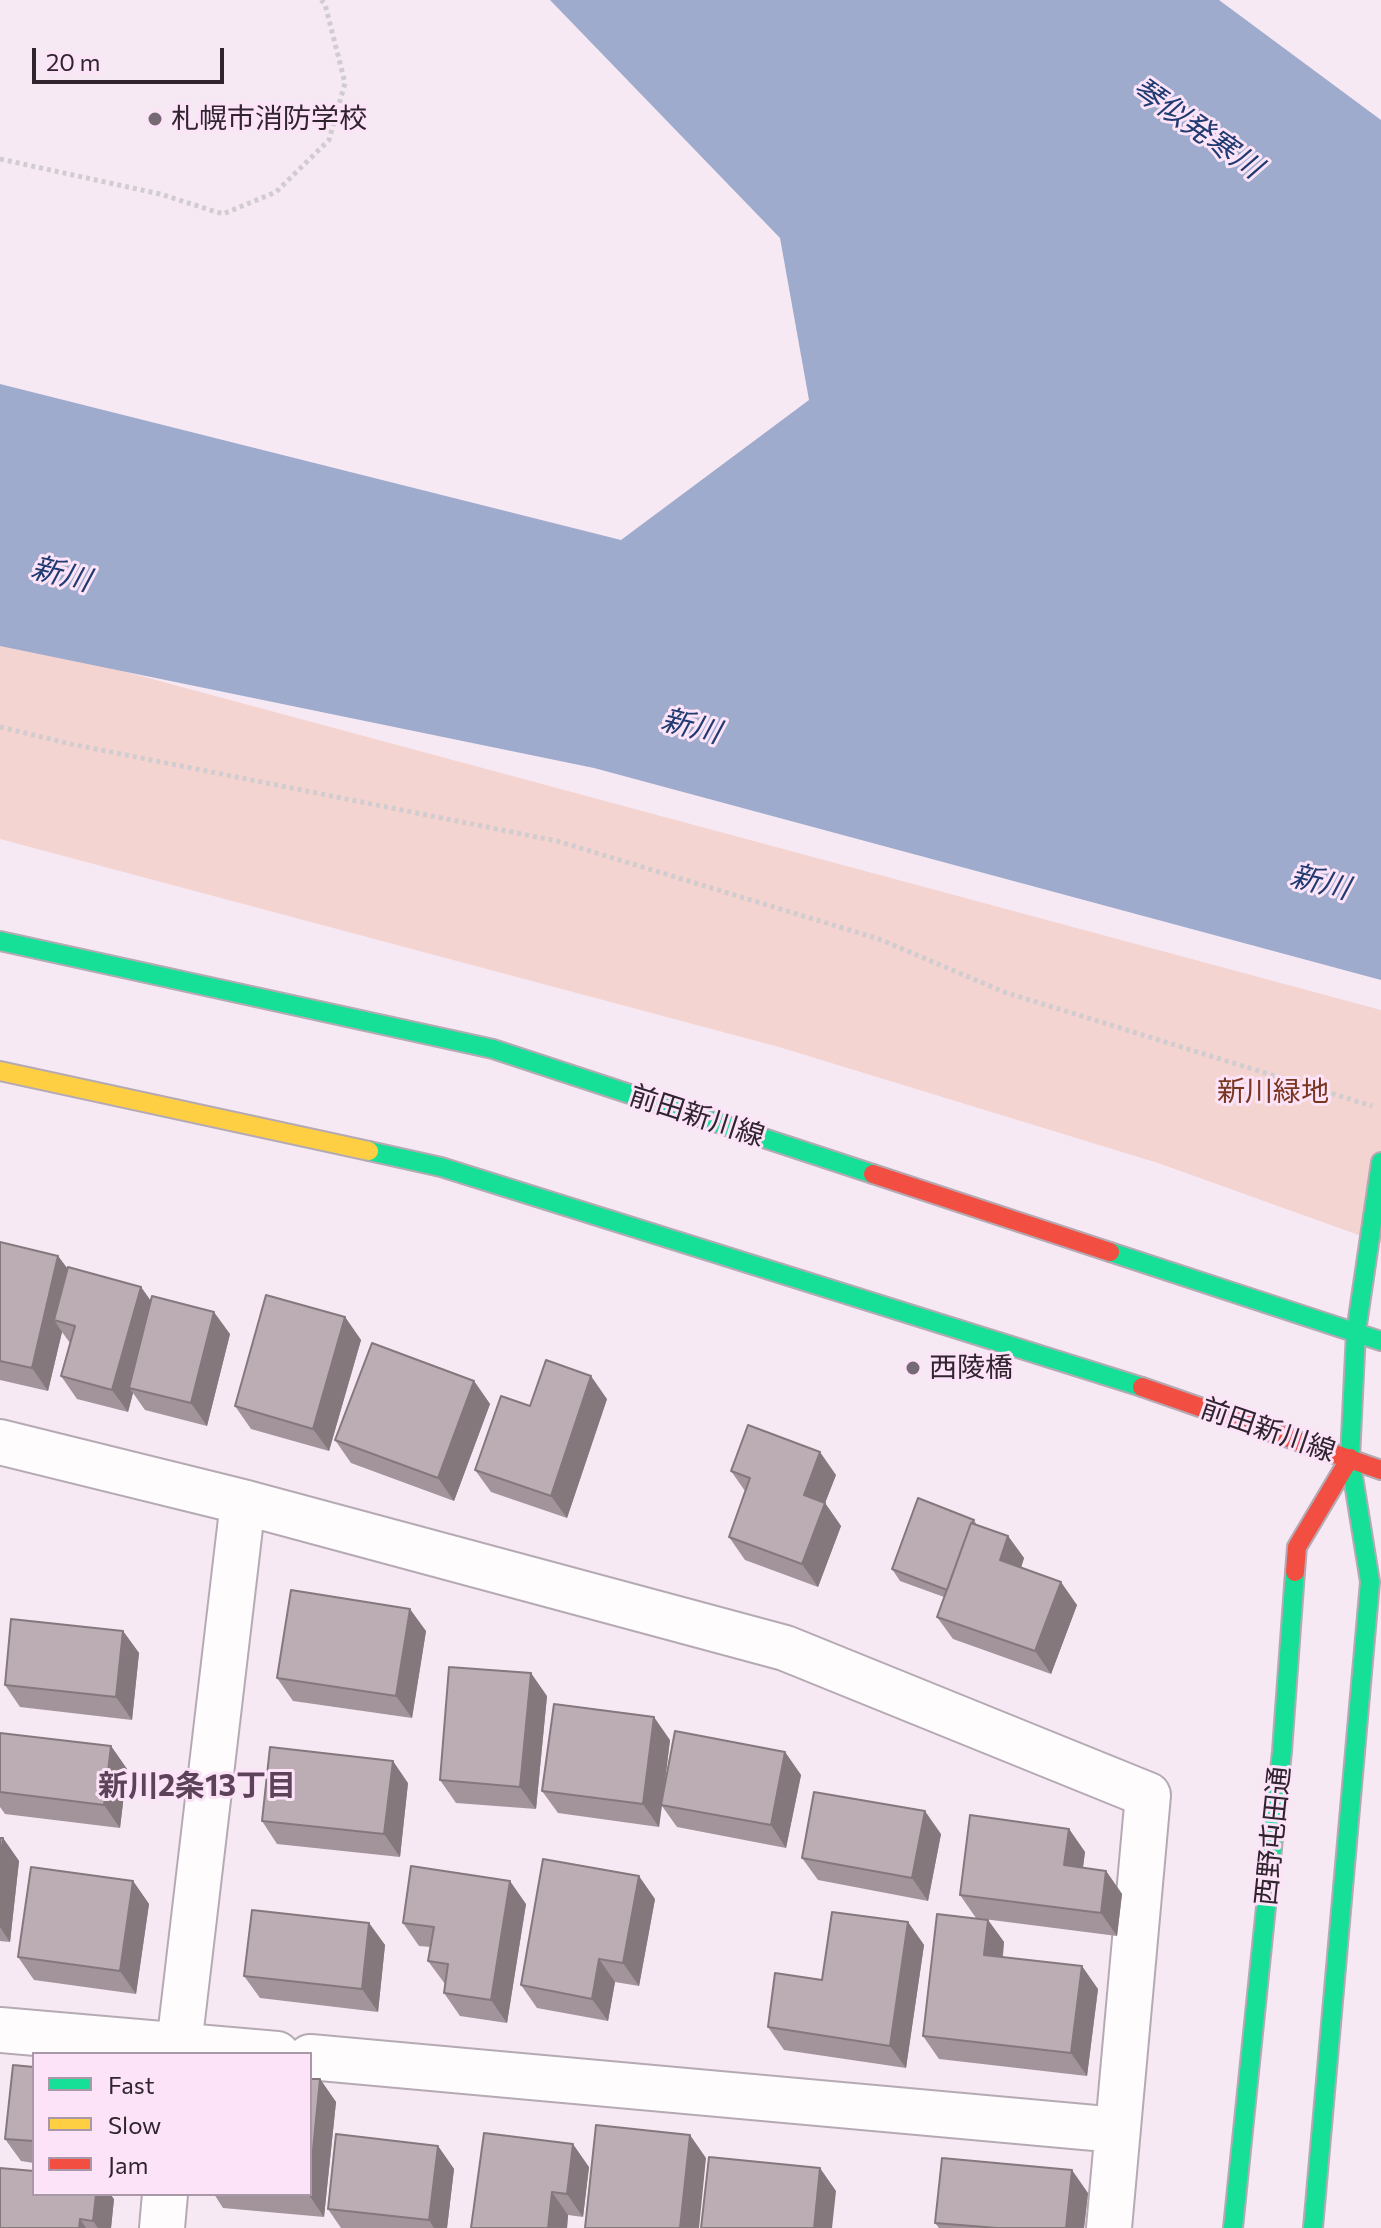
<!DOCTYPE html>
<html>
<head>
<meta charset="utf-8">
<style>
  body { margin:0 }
  #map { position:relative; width:1381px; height:2228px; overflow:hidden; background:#f6e9f4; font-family:Commissioner,sans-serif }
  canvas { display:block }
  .legend { position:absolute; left:32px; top:2052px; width:280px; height:144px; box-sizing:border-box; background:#fce3f8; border:2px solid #aa97a8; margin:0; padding:10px 14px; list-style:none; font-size:24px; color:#30252f }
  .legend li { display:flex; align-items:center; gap:16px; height:40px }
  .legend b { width:40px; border:2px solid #aa97a8 }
  .scale { position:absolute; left:32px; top:48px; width:192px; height:36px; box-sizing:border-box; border:4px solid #30252f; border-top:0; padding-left:10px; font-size:24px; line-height:28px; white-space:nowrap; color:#30252f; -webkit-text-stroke:6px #fce3f8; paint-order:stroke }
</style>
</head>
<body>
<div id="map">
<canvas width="1381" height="2228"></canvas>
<ul class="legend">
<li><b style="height:10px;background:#16e098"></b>Fast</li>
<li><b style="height:10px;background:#ffcf43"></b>Slow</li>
<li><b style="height:10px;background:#f24e42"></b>Jam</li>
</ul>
<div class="scale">20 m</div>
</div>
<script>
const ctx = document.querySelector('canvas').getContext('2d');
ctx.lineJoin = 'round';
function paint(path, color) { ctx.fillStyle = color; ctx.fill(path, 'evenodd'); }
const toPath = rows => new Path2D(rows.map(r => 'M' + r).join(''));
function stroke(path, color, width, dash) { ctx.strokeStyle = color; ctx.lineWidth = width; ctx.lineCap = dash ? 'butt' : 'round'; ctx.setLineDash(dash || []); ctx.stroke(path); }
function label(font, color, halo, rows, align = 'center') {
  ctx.font = font + ' Commissioner,"Noto Sans JP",sans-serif'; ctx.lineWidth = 6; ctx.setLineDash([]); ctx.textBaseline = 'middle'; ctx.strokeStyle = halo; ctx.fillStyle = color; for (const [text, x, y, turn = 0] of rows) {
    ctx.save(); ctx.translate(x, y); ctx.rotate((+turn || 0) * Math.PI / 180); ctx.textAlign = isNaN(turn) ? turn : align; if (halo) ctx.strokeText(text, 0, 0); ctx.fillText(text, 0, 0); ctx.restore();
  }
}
paint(toPath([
  [0,638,1381,1010,1381,1243,1158,1163,779,1047,0,839]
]), '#f4d4d0');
paint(toPath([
  [550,0,1219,0,1381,120,1381,980,594,768,0,646,0,384,621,540,809,400,780,238]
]), '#9eabcc');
const street = toPath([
  [0,1442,243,1502,785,1648,1148,1795,1109,2228],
  [0,2030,277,2054],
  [178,2054,243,1502],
  [310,2057,1117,2130],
  [162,2228,165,2194]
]);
const fast = toPath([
  [0,941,493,1049,873,1174],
  [369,1151,441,1167,1142,1387],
  [1110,1252,1381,1341],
  [1233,2228,1282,1751,1295,1572],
  [1313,2228,1370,1582,1350,1458,1356,1332,1381,1162]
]);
const slow = toPath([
  [0,1071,369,1151]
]);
const jam = toPath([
  [873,1174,1110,1252],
  [1142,1387,1381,1470],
  [1295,1572,1297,1547,1350,1458]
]);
stroke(street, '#b5aab4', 48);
stroke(fast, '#b5aab4', 22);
stroke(slow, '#b5aab4', 22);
stroke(jam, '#b5aab4', 22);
stroke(toPath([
  [0,159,160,194,223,214,276,192,329,140,345,83,325,4,321,0],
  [0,727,71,744,557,841,879,939,1004,992,1372,1106]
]), '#d1ccd0', 5, [4, 4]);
stroke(street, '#fefcfd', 44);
stroke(fast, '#16e098', 18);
stroke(slow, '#ffcf43', 18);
stroke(jam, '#f24e42', 18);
paint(toPath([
  [0,1242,58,1256,68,1269,141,1287,151,1301,230,1334,207,1426,145,1410,133,1393,128,1412,77,1399,61,1376,70,1343,62,1332,48,1391,0,1380],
  [345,1317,361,1340,329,1451,251,1429,235,1406],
  [474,1381,490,1404,454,1501,351,1463,335,1440],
  [607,1399,567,1518,491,1492,475,1470,530,1406],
  [731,1471,836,1475,825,1503,841,1526,818,1587,745,1560,729,1537,745,1491],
  [974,1520,977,1525,1008,1536,1024,1558,1021,1568,1077,1605,1051,1674,953,1639,937,1617,944,1597,900,1581,892,1569],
  [123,1631,139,1653,132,1720,20,1707,5,1685],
  [426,1631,412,1718,293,1701,277,1678],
  [547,1696,536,1809,456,1803,440,1780],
  [0,1733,111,1746,127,1769,120,1828,5,1814,0,1807],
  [670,1740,664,1791,785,1752,801,1775,786,1848,677,1827,662,1806,659,1827,558,1813,542,1791],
  [408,1783,400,1857,277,1844,262,1821],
  [1069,1829,1085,1852,1083,1868,1106,1871,1122,1894,1117,1936,976,1918,960,1895],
  [941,1834,928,1901,818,1880,802,1858],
  [0,1838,3,1838,19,1861,10,1942,0,1941],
  [133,1881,149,1904,136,1994,34,1980,18,1957],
  [655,1899,639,1986,615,1982,608,2021,537,2008,521,1985],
  [526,1904,507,2023,460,2016,444,1993,445,1984,428,1961,431,1947,419,1946,403,1923],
  [988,1920,1004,1942,1003,1957,1098,1989,1087,2076,939,2059,923,2036],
  [908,1922,924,1945,906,2068,784,2050,768,2027,822,1980],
  [369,1923,385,1945,378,2012,260,1998,244,1976],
  [34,2067,34,2163,21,2161,5,2139],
  [320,2079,336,2102,324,2217,223,2208,214,2194,310,2194],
  [438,2146,454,2169,447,2228,341,2228,328,2209],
  [589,2167,583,2217,568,2215,567,2228,472,2228],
  [1088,2193,1084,2228,939,2228,935,2223],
  [114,2199,111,2228,0,2228]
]), '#a2949a');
paint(toPath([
  [58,1256,74,1278,54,1320,62,1332,48,1391,32,1368],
  [141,1287,157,1310,129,1388,133,1393,128,1412,112,1390],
  [214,1312,230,1334,207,1426,191,1403],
  [345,1317,361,1340,329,1451,313,1429],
  [591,1376,607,1399,567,1518,551,1496],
  [474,1381,490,1404,454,1501,438,1478],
  [820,1452,836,1475,825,1503,841,1526,818,1587,802,1564,804,1495],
  [1008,1536,1024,1558,1016,1583,1000,1560],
  [1061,1582,1077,1605,1051,1674,1035,1651],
  [410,1609,426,1631,412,1718,396,1696],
  [123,1631,139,1653,132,1720,116,1697],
  [531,1673,547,1696,536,1809,520,1787],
  [654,1717,670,1740,659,1827,643,1804],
  [111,1746,127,1769,120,1828,104,1805],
  [785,1752,801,1775,786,1848,771,1825],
  [393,1761,408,1783,400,1857,384,1834],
  [925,1811,941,1834,928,1901,912,1878],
  [1069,1829,1085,1852,1080,1888,1064,1865],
  [3,1838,19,1861,10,1942,0,1927,0,1864],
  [1106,1871,1122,1894,1117,1936,1101,1913],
  [639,1876,655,1899,639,1986,623,1963],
  [133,1881,149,1904,136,1994,120,1971],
  [510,1881,526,1904,507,2023,491,2000],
  [988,1920,1004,1942,1000,1978,984,1955],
  [908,1922,924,1945,906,2068,890,2046],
  [369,1923,385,1945,378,2012,362,1989],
  [599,1959,615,1982,608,2021,592,1999],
  [1082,1966,1098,1989,1087,2076,1071,2053],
  [320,2079,336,2102,324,2217,309,2195,310,2194,310,2180],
  [690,2135,706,2158,699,2228,680,2228],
  [573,2144,589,2167,583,2217,567,2194],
  [438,2146,454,2169,447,2228,434,2228,429,2220],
  [820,2168,836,2191,832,2228,814,2228],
  [1072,2170,1088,2193,1084,2228,1066,2228],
  [552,2192,568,2215,567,2228,548,2228],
  [96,2194,110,2194,114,2199,111,2228,98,2228,93,2221],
  [80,2219,86,2228,79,2228]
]), '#84787d');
const building = toPath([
  [0,1242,58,1256,32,1368,0,1361,0,1242],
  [68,1267,141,1287,112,1390,61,1376,75,1326,54,1320,68,1267],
  [266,1295,345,1317,313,1429,235,1406,266,1295],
  [152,1296,214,1312,191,1403,129,1388,152,1296],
  [372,1343,474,1381,438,1478,335,1440,372,1343],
  [546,1360,591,1376,551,1496,475,1470,501,1396,530,1406,546,1360],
  [748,1425,820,1452,804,1495,825,1503,802,1564,729,1537,750,1478,731,1471,748,1425],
  [918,1498,974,1520,972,1523,971,1523,947,1590,892,1569,918,1498],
  [971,1523,1008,1536,1000,1560,1061,1582,1035,1651,937,1617,971,1523],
  [291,1590,410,1609,396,1696,277,1678,291,1590],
  [11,1619,123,1631,116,1697,5,1685,11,1619],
  [449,1667,531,1673,520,1787,440,1780,449,1667],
  [554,1704,654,1717,643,1804,542,1791,554,1704],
  [675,1731,785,1752,771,1825,661,1805,675,1731],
  [0,1733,111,1746,104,1805,0,1792,0,1733],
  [270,1747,393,1761,384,1834,262,1821,270,1747],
  [814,1792,925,1811,912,1878,802,1858,814,1792],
  [970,1815,1069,1829,1064,1865,1106,1871,1101,1913,960,1895,970,1815],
  [0,1838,3,1838,0,1864,0,1838],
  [543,1859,639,1876,623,1963,599,1959,592,1999,521,1985,543,1859],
  [411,1866,510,1881,491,2000,444,1993,448,1964,428,1961,434,1927,403,1923,411,1866],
  [31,1867,133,1881,120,1971,18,1957,31,1867],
  [252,1910,369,1923,362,1989,244,1976,252,1910],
  [832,1912,908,1922,890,2046,768,2027,775,1973,822,1980,832,1912],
  [937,1914,988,1920,984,1955,1082,1966,1071,2053,923,2036,937,1914],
  [13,2065,34,2067,34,2141,5,2139,13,2065],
  [310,2079,320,2079,310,2180,310,2079],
  [596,2125,690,2135,680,2228,585,2228,596,2125],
  [484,2133,573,2144,567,2194,552,2192,548,2228,471,2228,484,2133],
  [336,2134,438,2146,429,2220,328,2209,336,2134],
  [709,2157,820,2168,814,2228,701,2228,709,2157],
  [942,2158,1072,2170,1066,2228,997,2228,935,2223,942,2158],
  [0,2168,34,2171,34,2194,96,2194,93,2221,80,2219,79,2228,0,2228,0,2168]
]);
paint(building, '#bcacb3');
stroke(building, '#84787d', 2);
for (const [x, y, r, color] of [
  [155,119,8,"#756a74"],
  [913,1368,8,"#756a74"]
]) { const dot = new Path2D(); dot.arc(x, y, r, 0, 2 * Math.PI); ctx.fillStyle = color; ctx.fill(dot); stroke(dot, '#fce3f8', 3); }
label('28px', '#30252f', '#fce3f8', [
  ["札幌市消防学校",171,119],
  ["西陵橋",929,1368]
], 'left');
label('28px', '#793621', '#fce3f8', [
  ["新川緑地",1273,1092]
]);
label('28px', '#30252f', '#fce3f8', [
  ["前田新川線",697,1116,18],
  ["前田新川線",1268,1430,19],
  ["西野屯田通",1273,1836,-84]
]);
label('italic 30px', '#203b72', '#fce3f8', [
  ["琴似発寒川",1197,128,35],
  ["新川",61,574,14],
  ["新川",691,726,14],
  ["新川",1320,882,14]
]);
label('bold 30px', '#5c4359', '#fce3f8', [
  ["新川2条13丁目",197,1786]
]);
</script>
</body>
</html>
